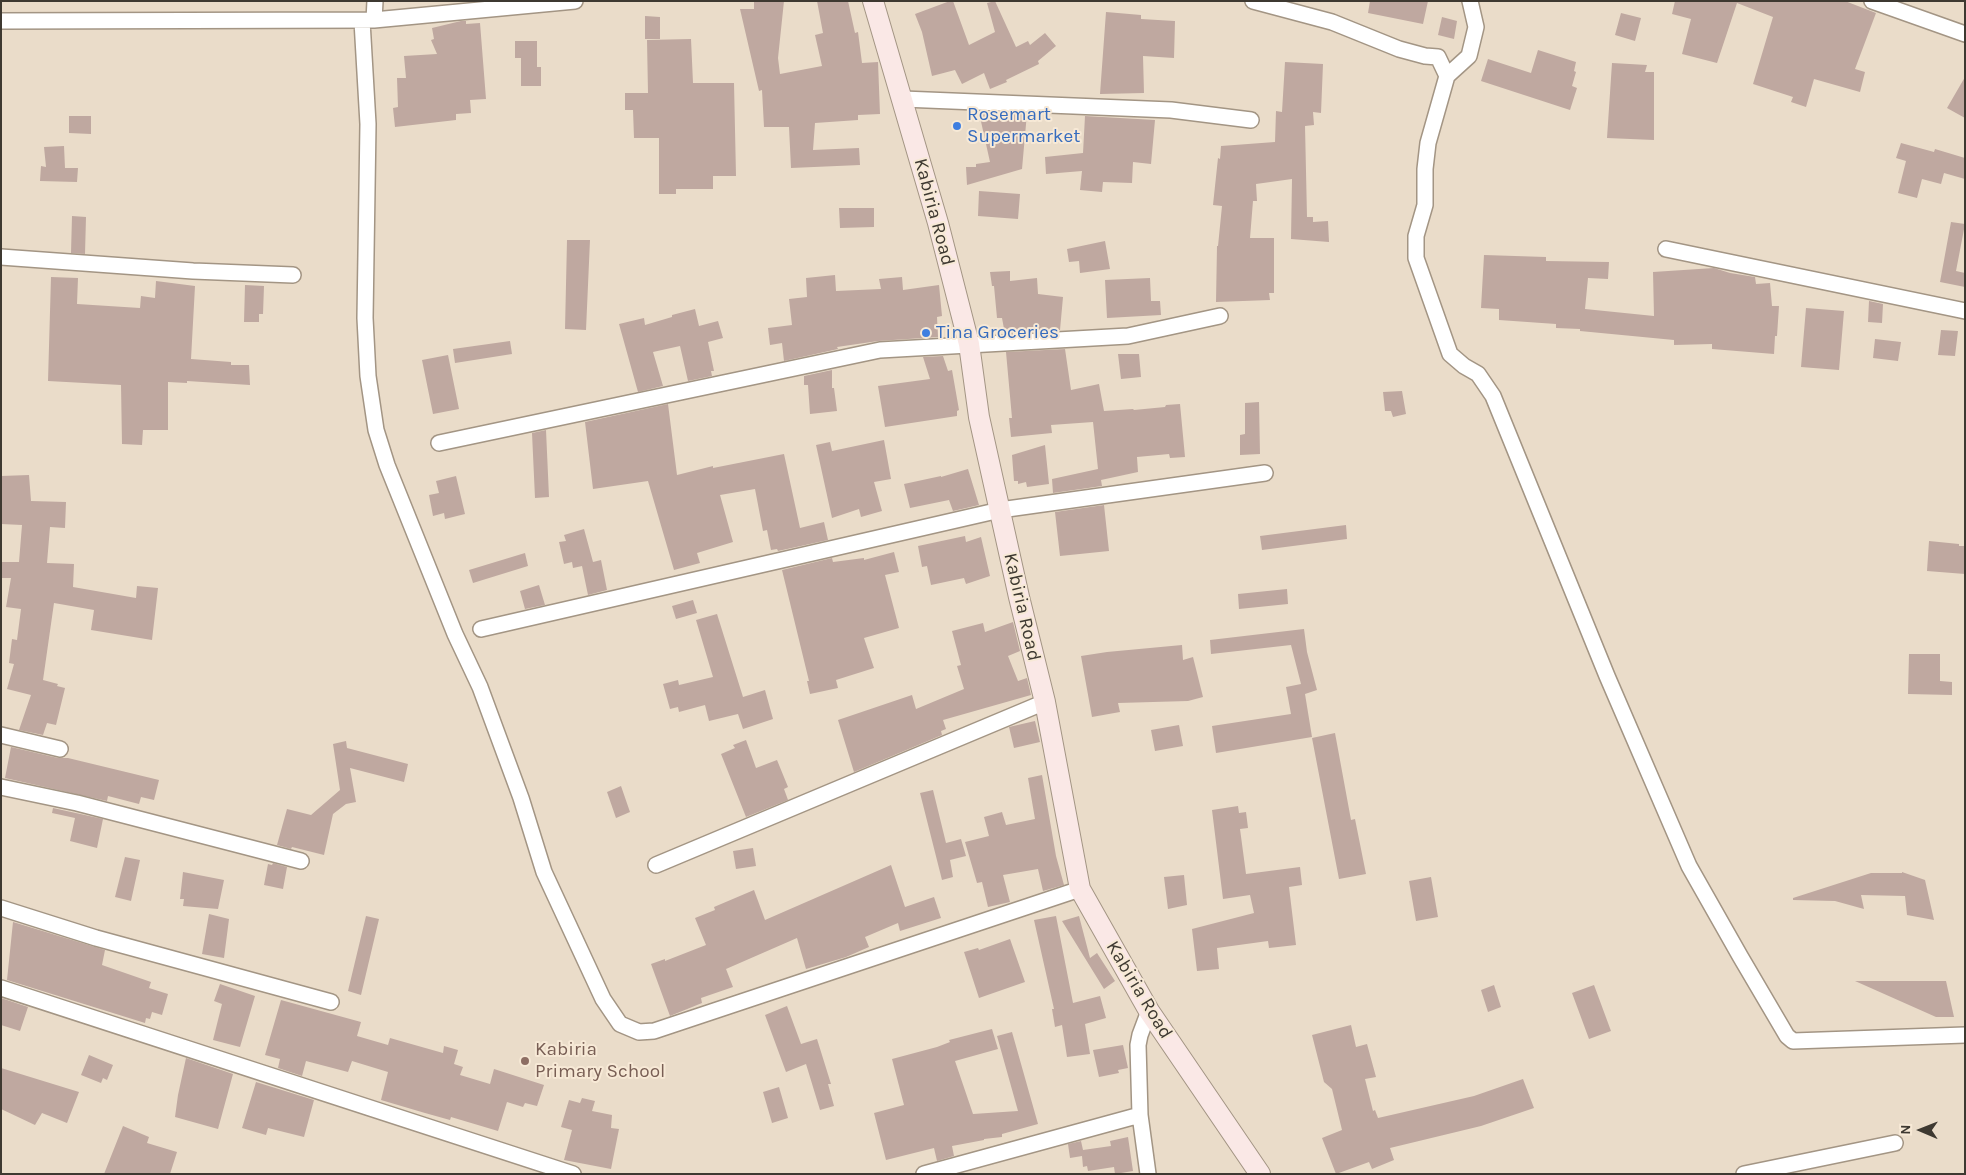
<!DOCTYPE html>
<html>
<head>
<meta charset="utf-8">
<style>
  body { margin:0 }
  #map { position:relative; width:1966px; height:1175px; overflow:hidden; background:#eadcc9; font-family:Karla,sans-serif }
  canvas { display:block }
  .frame { position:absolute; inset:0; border:2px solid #3e3931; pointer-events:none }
  .north { position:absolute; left:1896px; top:1105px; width:50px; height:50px; -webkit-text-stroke:4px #f7e9d6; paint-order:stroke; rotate:271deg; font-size:14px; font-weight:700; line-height:20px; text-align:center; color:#3e3931 }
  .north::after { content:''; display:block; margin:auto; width:18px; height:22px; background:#3e3931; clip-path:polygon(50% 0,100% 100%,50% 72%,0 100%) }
</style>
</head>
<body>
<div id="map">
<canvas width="1966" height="1175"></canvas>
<div class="frame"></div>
<div class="north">N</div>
</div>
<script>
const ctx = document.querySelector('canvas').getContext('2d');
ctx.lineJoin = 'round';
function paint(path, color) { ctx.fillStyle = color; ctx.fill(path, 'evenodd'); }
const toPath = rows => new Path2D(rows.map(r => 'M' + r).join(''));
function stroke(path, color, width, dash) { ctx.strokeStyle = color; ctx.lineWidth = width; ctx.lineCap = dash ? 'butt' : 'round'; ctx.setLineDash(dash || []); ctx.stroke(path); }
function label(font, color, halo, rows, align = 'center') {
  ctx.font = font + ' Karla,sans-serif'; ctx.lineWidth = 4; ctx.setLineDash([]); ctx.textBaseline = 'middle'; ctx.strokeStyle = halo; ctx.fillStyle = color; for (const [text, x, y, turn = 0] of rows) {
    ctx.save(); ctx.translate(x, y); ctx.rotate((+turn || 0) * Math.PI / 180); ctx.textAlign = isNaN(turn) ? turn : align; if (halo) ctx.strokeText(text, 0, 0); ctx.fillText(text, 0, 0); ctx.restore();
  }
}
paint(toPath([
  [754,1,784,1,778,58,780,74,822,66,815,35,823,33,817,1,848,1,855,33,858,32,862,63,878,62,880,114,858,115,858,120,815,123,813,150,859,148,860,165,791,168,789,127,764,127,762,90,759,91,740,9,754,9],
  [950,1,953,1,969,45,995,32,987,3,995,1,1016,47,1028,41,1030,45,1045,33,1056,46,1038,61,1039,64,1006,80,1007,82,990,89,984,73,962,84,955,70,932,76,922,32,915,14],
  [1370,1,1428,1,1423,24,1368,13],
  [1675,1,1845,1,1876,13,1855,69,1865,72,1860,92,1814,79,1806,107,1791,102,1793,97,1753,84,1773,17,1737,3,1717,63,1682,54,1691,19,1672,14],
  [1106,12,1141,15,1141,19,1175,21,1174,58,1143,56,1144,93,1100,94],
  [1621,13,1641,18,1635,41,1615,35],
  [645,16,660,17,660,39,645,39],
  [1442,17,1457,21,1454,39,1438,35],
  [461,21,466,21,466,24,480,23,486,99,470,100,471,113,456,114,456,120,395,127,393,108,398,107,397,78,406,78,404,56,437,54,431,40,434,39,432,28],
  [691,39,693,83,734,83,736,176,713,176,713,189,676,189,676,194,659,194,659,138,634,138,633,110,625,110,625,93,648,93,647,40],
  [515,41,537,41,537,67,541,67,541,86,521,86,521,58,515,58],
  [1538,50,1576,62,1574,71,1576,72,1572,86,1577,88,1570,110,1481,81,1488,59,1531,73],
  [1285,62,1323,64,1321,113,1313,112,1314,125,1305,126,1307,217,1313,217,1313,222,1328,221,1329,242,1291,239,1292,179,1256,184,1257,201,1253,201,1250,238,1274,238,1274,293,1269,293,1270,300,1216,302,1217,246,1218,246,1222,206,1213,205,1218,158,1220,159,1221,146,1275,142,1276,111,1282,112],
  [1612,63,1647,65,1645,72,1654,72,1654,140,1607,138],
  [1965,77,1965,118,1947,108],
  [977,111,1027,113,1022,169,967,185,966,167,976,167,976,164,990,162,980,117],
  [69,116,91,116,91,134,69,133],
  [1085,116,1155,120,1151,164,1133,162,1132,183,1103,182,1102,192,1080,190,1082,171,1046,174,1045,157,1083,153],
  [1901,143,1934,152,1935,149,1965,158,1965,179,1944,173,1941,184,1922,179,1917,198,1898,193,1906,161,1896,158],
  [64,146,65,168,78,168,77,182,40,181,41,166,46,167,44,147],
  [979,191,1020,194,1018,219,978,216],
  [839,208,874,208,874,227,840,228],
  [72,216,86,217,85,254,71,253],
  [1951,222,1965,224,1956,271,1965,273,1965,287,1940,282],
  [567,240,590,240,586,330,565,329],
  [1105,241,1110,269,1080,273,1079,261,1069,262,1067,249],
  [1484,255,1546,257,1546,261,1609,262,1608,279,1588,278,1585,309,1654,316,1653,272,1714,268,1730,273,1755,277,1756,284,1770,283,1772,306,1779,306,1777,336,1775,336,1774,354,1712,349,1712,344,1674,345,1674,340,1580,331,1580,329,1556,328,1556,324,1499,320,1499,309,1481,308],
  [1010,271,1010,281,1037,278,1038,294,1063,297,1060,330,1005,334,1002,318,997,318,994,286,992,286,990,272],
  [835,275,836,291,881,289,879,279,902,277,903,290,939,285,942,316,937,317,938,337,878,341,837,347,838,349,784,361,782,343,770,345,768,328,792,325,789,299,807,297,806,278],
  [51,277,78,278,77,304,140,308,141,296,155,298,156,281,195,286,191,359,231,362,231,365,249,365,250,385,187,381,187,383,168,382,168,430,143,430,142,445,122,444,121,385,48,381],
  [1150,278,1151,301,1160,301,1161,315,1107,318,1105,280],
  [245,285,264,286,263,314,259,314,259,322,244,322],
  [1869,301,1883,304,1882,323,1868,322],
  [1806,308,1844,311,1839,370,1801,367],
  [695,309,699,326,718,321,723,338,708,342,714,371,711,371,712,376,688,381,680,346,653,352,663,386,638,392,619,324,644,318,645,325,672,317,672,315],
  [1941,330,1958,331,1955,356,1938,355],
  [1875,339,1901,342,1898,361,1873,358],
  [510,341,512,354,455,363,453,349],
  [1065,349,1071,390,1099,384,1104,411,1133,409,1134,410,1165,407,1166,405,1180,404,1185,457,1170,458,1169,454,1137,457,1138,472,1101,480,1102,486,1053,493,1052,479,1098,469,1093,422,1051,425,1052,433,1011,437,1009,418,1012,418,1006,352],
  [1118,354,1139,354,1141,377,1121,379],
  [448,355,459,409,433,414,422,360],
  [943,356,948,371,952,370,959,410,957,411,957,416,885,427,878,386,930,379,923,357],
  [832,370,832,388,834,388,837,411,810,414,808,385,804,385,804,376],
  [1402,391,1406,414,1393,417,1391,411,1385,411,1383,392],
  [1259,402,1260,454,1240,455,1240,435,1245,434,1245,403],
  [668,404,677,475,713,466,713,468,784,454,800,528,824,522,828,540,778,551,777,549,771,550,767,530,763,531,755,489,720,495,733,542,697,553,700,563,674,570,648,481,593,489,585,422],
  [546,430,549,497,535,498,532,433],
  [884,440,891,479,874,482,882,511,861,517,859,509,832,518,816,445,830,442,832,451],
  [1045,445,1049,484,1027,487,1026,482,1018,484,1018,481,1014,481,1012,455],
  [968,469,979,505,953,511,949,500,910,508,904,484,941,476,941,477],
  [29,475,31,501,66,502,65,528,50,527,47,563,74,564,73,587,136,598,137,586,158,588,152,640,91,630,94,610,54,603,43,680,58,684,57,686,65,688,56,725,47,723,43,735,19,730,31,695,7,689,14,664,9,663,12,639,17,640,21,609,6,607,11,578,1,578,1,562,19,562,22,525,1,524,1,476],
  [456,476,465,514,445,519,444,513,433,516,429,495,439,493,436,481],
  [1104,505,1109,551,1060,556,1055,512],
  [1346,525,1347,539,1262,550,1260,536],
  [584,529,593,562,601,560,607,590,588,595,582,566,573,568,572,562,564,564,559,542,566,541,564,535],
  [965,536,966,542,981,537,990,576,966,584,964,578,931,585,927,566,922,567,918,546],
  [1929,541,1959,544,1959,546,1965,546,1965,574,1927,571],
  [894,552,899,572,885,575,899,628,864,638,874,668,836,680,838,688,810,694,807,681,809,681,782,570,832,558,833,562,864,558,864,560],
  [525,553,528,566,473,583,469,570],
  [539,585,545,605,525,609,520,591],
  [1287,589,1288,604,1239,609,1238,594],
  [693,600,697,613,676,619,672,606],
  [717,614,743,697,765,690,773,719,743,729,738,714,709,721,705,705,679,712,678,707,670,709,663,684,678,680,679,685,713,677,696,620],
  [1013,622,1020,651,1008,656,1018,681,1027,678,1031,695,943,720,946,729,941,731,942,735,854,772,838,720,912,695,916,709,964,689,957,666,961,665,952,631,983,623,985,632],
  [1304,629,1307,652,1317,690,1305,694,1312,737,1216,753,1212,726,1291,714,1286,687,1301,684,1291,645,1211,654,1210,640],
  [1182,645,1183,660,1193,657,1203,697,1188,701,1118,703,1120,712,1092,717,1081,656,1107,652],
  [1909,654,1940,654,1940,681,1952,682,1952,695,1908,694],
  [1035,721,1040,742,1014,748,1009,727],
  [1179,725,1183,746,1155,751,1151,730],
  [1335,733,1351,820,1355,819,1366,874,1339,879,1312,738],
  [746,740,756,768,777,760,788,787,784,789,788,800,746,817,721,754,735,748,733,745],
  [346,741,347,748,408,764,404,782,350,768,356,802,346,804,333,814,324,855,292,847,291,849,277,845,287,809,311,815,340,790,333,744],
  [11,747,58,758,68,758,159,780,154,800,141,797,139,804,108,796,107,801,5,778],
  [1042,775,1056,856,1064,885,1043,891,1038,869,1003,875,1010,902,988,907,982,882,977,883,965,842,989,836,984,817,1002,812,1006,825,1035,819,1028,778],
  [621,786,630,812,616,818,607,792],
  [933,790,946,843,961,839,966,856,950,860,953,877,942,880,920,793],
  [1238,806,1239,813,1246,812,1248,828,1240,829,1246,874,1300,867,1302,885,1289,887,1296,945,1269,948,1268,941,1217,948,1219,969,1197,971,1192,929,1254,913,1250,895,1223,899,1212,810],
  [53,808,103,819,97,848,70,841,75,818,52,813],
  [753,848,756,866,736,869,733,851],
  [125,857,140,860,131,901,115,897],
  [273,863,287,867,283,889,264,885,268,864,272,865],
  [891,865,905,907,934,897,941,918,900,931,898,923,865,937,869,947,846,957,806,969,797,938,726,969,733,987,701,998,702,1003,670,1016,651,964,665,959,665,961,706,945,695,918,715,910,714,907,754,890,765,920],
  [183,872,224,880,218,909,183,906,184,899,180,899],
  [1902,872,1925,880,1934,920,1907,915,1905,896,1861,895,1864,909,1835,901,1793,900,1793,898,1871,873,1902,873],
  [1184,875,1187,905,1168,909,1164,877],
  [1431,877,1438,917,1416,921,1409,881],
  [209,914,229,919,224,958,202,954],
  [366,916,379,919,361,995,348,991],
  [1056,916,1073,1003,1100,996,1106,1018,1085,1024,1090,1054,1067,1057,1062,1025,1055,1027,1052,1009,1054,1009,1034,920],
  [1079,916,1090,958,1097,953,1115,981,1104,989,1062,921],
  [13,922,105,950,102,965,151,982,149,988,168,994,162,1015,152,1012,150,1019,146,1018,145,1023,7,980],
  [1010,939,1025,982,979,998,964,952,978,948,979,950],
  [1855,981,1946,981,1954,1017,1936,1017],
  [220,984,255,996,240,1047,213,1040,222,1004,214,1001],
  [1494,985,1501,1007,1488,1012,1481,990],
  [1594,985,1611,1031,1589,1039,1572,993],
  [1,998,28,1007,20,1031,1,1025],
  [281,1000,361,1022,357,1036,388,1045,390,1038,443,1053,444,1046,458,1050,454,1064,463,1067,460,1075,490,1084,494,1069,544,1085,537,1106,525,1103,523,1107,507,1102,498,1131,451,1117,450,1120,425,1113,381,1100,388,1072,352,1061,348,1072,306,1061,302,1076,278,1068,280,1059,265,1055],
  [787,1006,801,1044,817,1039,831,1084,828,1084,834,1106,820,1110,806,1064,786,1072,765,1015],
  [1351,1025,1356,1047,1367,1044,1376,1077,1365,1079,1373,1111,1375,1110,1378,1118,1474,1096,1523,1079,1534,1108,1481,1126,1390,1148,1394,1160,1372,1169,1369,1162,1336,1174,1322,1138,1342,1130,1332,1089,1324,1082,1312,1035],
  [992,1029,998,1049,955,1061,973,1114,1018,1111,997,1036,1012,1032,1038,1124,1002,1134,1002,1137,984,1139,984,1140,952,1146,954,1156,937,1161,934,1148,886,1160,874,1113,904,1105,892,1059,937,1047,950,1042,949,1040],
  [1123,1045,1128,1068,1118,1070,1119,1073,1099,1077,1093,1050],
  [89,1055,113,1065,107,1080,103,1078,101,1083,81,1075],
  [186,1058,233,1074,218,1129,175,1117,178,1095],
  [1,1068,79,1092,67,1123,42,1113,35,1125,1,1109],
  [256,1082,314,1100,304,1137,268,1128,266,1135,242,1128],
  [779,1087,788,1118,772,1123,763,1092],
  [582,1098,595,1101,592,1111,612,1115,611,1128,619,1129,611,1169,564,1160,572,1130,561,1127,569,1100,580,1103],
  [123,1126,149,1137,147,1143,177,1152,170,1174,104,1174],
  [1128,1137,1133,1171,1115,1174,1114,1167,1088,1171,1087,1166,1083,1167,1082,1156,1070,1158,1068,1144,1081,1141,1083,1150,1111,1146,1110,1141]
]), '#bfa8a0');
const street = toPath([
  [1253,1,1332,22,1399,49,1425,56,1438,57,1447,76,1469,56,1476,27,1470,1],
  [1872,1,1965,34],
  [374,20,375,1],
  [1,21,374,20,575,1],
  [362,21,368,124,365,318,368,376,376,430,387,465,455,634,480,687,521,798,544,872,603,999,620,1024,639,1032,654,1031,1080,889],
  [1447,76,1428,143,1425,169,1425,205,1416,236,1416,258,1450,354,1464,366,1478,374,1493,396,1607,676,1689,866,1740,956,1787,1036,1793,1041,1965,1035],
  [903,99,1171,110,1251,120],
  [1666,249,1965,311],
  [1,257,193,271,293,275],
  [439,443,880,350,1128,336,1220,316],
  [481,629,1000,510,1265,473],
  [1,735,60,749],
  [1,787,77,803,301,861],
  [656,865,1045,702],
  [1,908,96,938,331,1002],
  [1,988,573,1174],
  [1140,1115,1148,1174],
  [924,1174,1140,1115,1138,1045,1140,1035,1149,1011],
  [1744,1174,1895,1143]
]);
const secondary = toPath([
  [873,1,938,223,969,344,979,417,1019,597,1045,702,1080,889,1149,1011,1260,1174]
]);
stroke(street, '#a39584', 18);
stroke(secondary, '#a39584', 22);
stroke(street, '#fff', 15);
stroke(secondary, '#fae8e6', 20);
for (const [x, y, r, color] of [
  [957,126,5,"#3f7fe0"],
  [926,333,5,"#3f7fe0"],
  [525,1061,5,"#8d6e63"]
]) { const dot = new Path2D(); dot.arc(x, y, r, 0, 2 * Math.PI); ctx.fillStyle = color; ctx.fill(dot); stroke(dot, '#f7e9d6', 2); }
label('19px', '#366cbe', '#f7e9d6', [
  ["Rosemart",967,115],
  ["Supermarket",967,137],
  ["Tina Groceries",936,333]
], 'left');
label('19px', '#3e3931', '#f7e9d6', [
  ["Kabiria Road",934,212,75],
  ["Kabiria Road",1022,607,77],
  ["Kabiria Road",1139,990,59]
]);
label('19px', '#785e54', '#f7e9d6', [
  ["Kabiria",535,1050],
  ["Primary School",535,1072]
], 'left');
</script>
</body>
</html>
